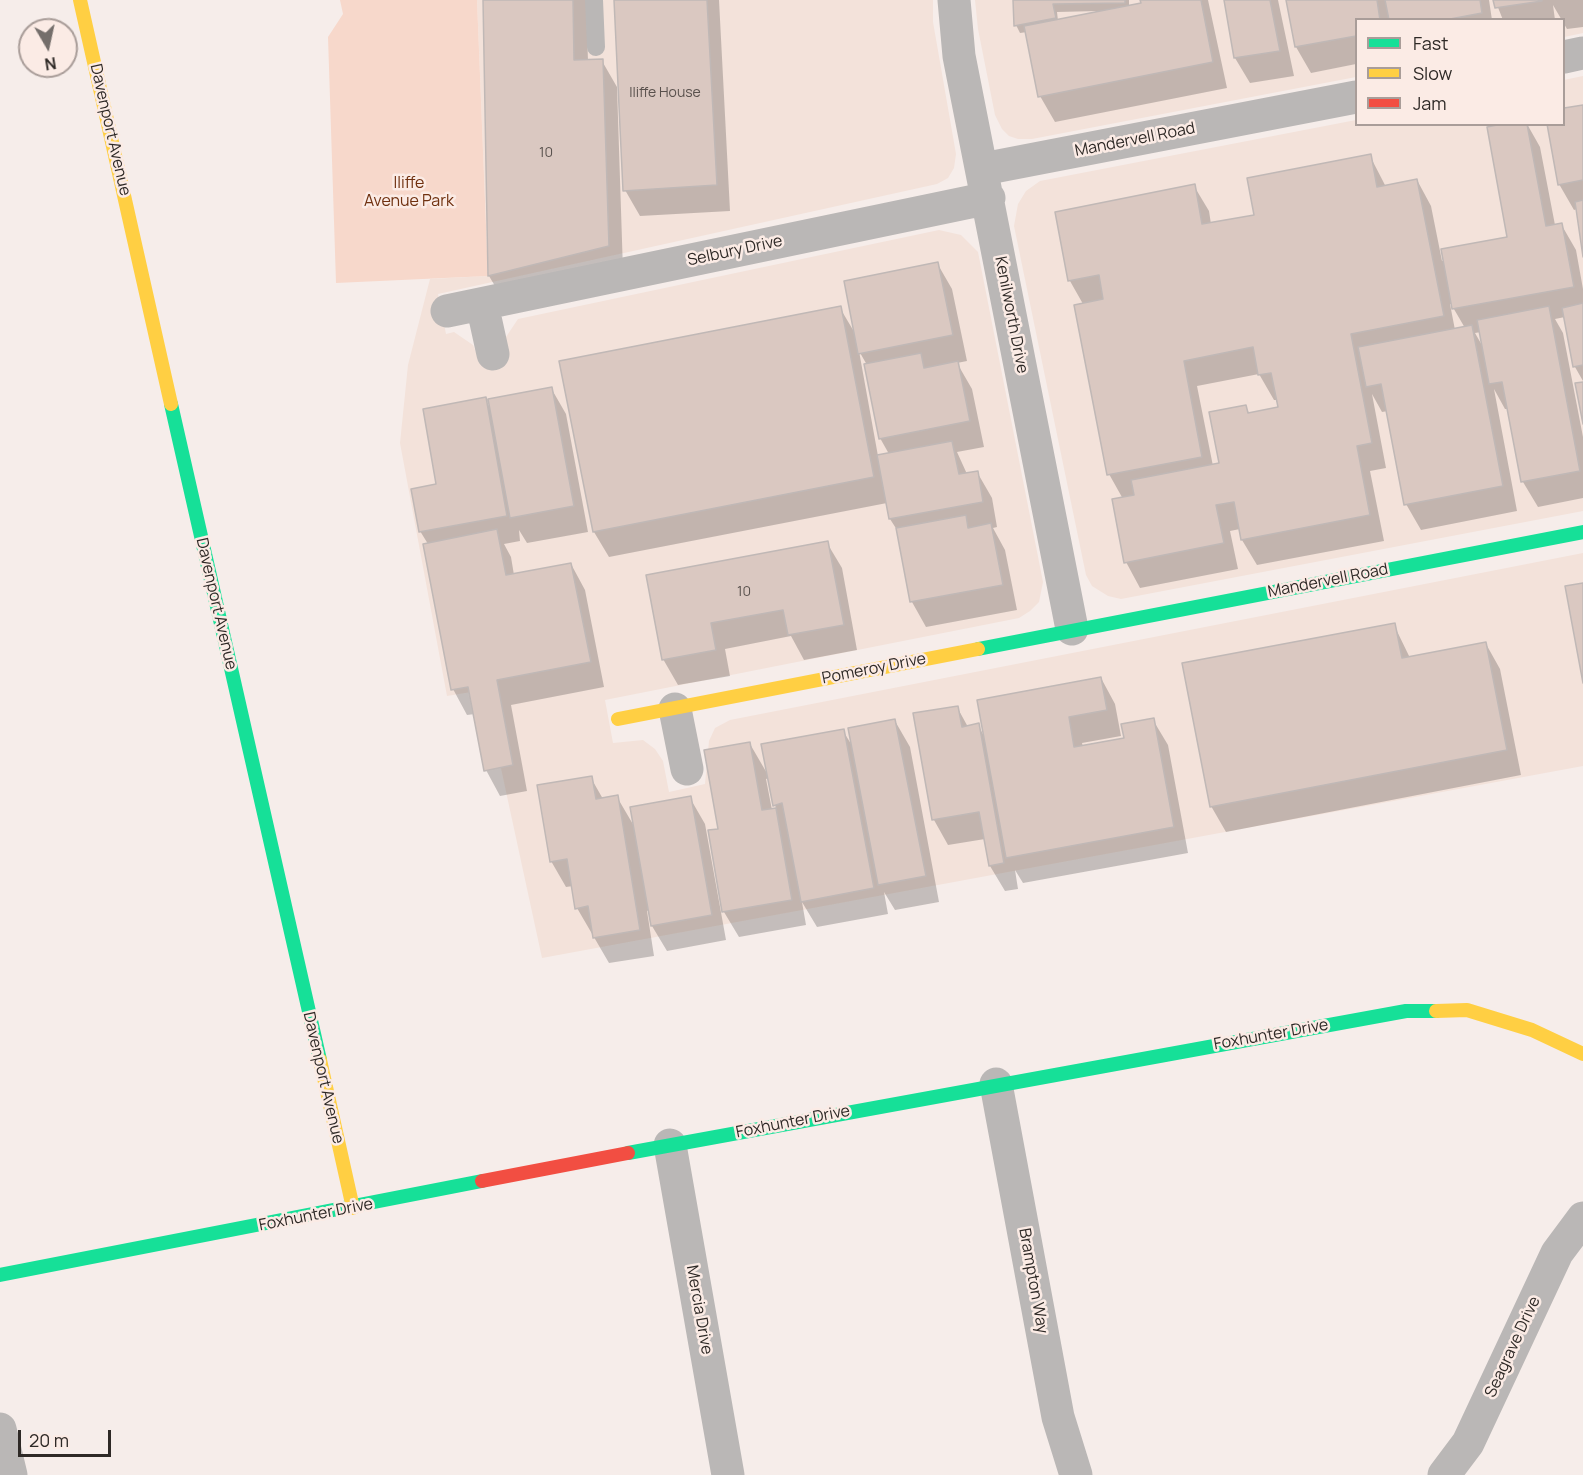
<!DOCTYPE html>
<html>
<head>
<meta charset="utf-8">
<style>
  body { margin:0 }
  #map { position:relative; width:1583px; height:1475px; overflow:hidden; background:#f6edea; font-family:Manrope,sans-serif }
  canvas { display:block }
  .legend { position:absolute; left:1355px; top:18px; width:210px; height:108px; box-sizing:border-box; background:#fbebe5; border:2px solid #a99d99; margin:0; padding:8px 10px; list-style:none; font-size:18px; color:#2e2926 }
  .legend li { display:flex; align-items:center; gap:12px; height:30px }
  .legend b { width:30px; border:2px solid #a99d99 }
  .north { position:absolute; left:18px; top:18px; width:60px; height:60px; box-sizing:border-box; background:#fbebe5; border:2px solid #a99d99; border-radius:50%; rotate:171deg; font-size:16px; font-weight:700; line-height:24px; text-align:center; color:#2e2926 }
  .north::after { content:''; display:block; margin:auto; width:21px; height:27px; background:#746e6b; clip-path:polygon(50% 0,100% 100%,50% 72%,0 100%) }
  .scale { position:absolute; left:18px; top:1430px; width:93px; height:27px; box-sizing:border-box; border:3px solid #2e2926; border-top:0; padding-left:8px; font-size:18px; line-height:21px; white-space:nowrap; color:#2e2926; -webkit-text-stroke:4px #fbebe5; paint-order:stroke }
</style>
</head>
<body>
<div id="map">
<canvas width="1583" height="1475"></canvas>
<ul class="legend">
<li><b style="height:8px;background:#16e098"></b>Fast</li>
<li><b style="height:8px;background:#ffcf43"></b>Slow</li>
<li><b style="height:8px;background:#f24e42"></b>Jam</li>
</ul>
<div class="north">N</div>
<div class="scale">20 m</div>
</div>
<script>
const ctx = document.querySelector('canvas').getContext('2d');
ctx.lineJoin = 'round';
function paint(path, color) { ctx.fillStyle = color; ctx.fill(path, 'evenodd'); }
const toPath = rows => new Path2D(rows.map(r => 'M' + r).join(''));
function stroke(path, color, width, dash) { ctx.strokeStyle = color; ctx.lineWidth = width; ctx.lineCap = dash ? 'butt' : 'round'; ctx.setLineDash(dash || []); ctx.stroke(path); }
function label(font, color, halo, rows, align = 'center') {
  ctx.font = font + ' Manrope,sans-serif'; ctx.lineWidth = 5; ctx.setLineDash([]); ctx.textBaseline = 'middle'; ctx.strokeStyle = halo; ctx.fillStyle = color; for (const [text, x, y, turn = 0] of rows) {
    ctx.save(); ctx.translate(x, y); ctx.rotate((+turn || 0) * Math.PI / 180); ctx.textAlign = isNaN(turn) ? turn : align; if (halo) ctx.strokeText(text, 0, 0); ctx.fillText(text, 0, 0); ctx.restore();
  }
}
paint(toPath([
  [477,0,933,0,933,22,956,154,954,168,948,178,937,184,438,294,446,334,454,332,473,345,481,364,506,337,518,319,939,230,961,235,978,252,1043,582,1039,602,1030,611,1019,618,605,700,613,743,643,740,655,749,663,761,669,792,705,784,709,741,715,728,730,720,1583,553,1583,766,542,958,484,690,447,696,400,443,408,365,430,279,488,276],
  [975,0,1583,0,1583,33,1564,37,1564,20,1356,20,1356,77,1032,139,1018,139,1009,136,1002,129,995,115,978,29],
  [1583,76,1583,511,1121,599,1108,596,1092,586,1086,575,1014,226,1018,204,1026,191,1040,181,1356,120,1356,124,1564,124,1564,80]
]), '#f3e2da');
paint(toPath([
  [340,0,477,0,488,276,336,283,328,37,343,14]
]), '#f7d8cb');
paint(toPath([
  [484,0,586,0,588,61,602,61,617,87,623,271,504,301,489,276],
  [615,0,719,0,730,211,640,216,625,190],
  [1015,0,1129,0,1129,7,1143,4,1142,0,1208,0,1227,88,1055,122,1040,96,1027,32,1020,33,1016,25],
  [1099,11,1058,21,1057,12],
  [1226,0,1278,0,1294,76,1250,83,1235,58],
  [1287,0,1489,0,1492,20,1356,20,1356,64,1311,73,1296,47],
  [1495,0,1583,0,1583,27,1567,29,1553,5,1555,20,1503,20],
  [1583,107,1583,247,1577,209,1574,210,1559,184,1564,110],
  [1511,124,1527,124,1540,147,1555,225,1561,224,1576,250,1583,289,1583,381,1575,367,1565,317,1555,319,1563,333,1583,437,1583,498,1538,507,1523,482,1509,409,1505,409,1494,389,1517,511,1421,530,1406,504,1388,411,1382,412,1372,394,1386,468,1370,471,1384,541,1257,565,1242,540,1240,529,1230,531,1238,569,1140,588,1126,562,1123,499,1109,474,1083,304,1070,281,1057,213,1194,186,1209,211,1211,224,1256,216,1370,156,1386,187,1417,180,1431,206,1442,261,1445,261,1509,238],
  [1450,304,1451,304,1465,328,1455,330],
  [1481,332,1483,347,1475,333],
  [1259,374,1274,400,1278,400,1280,408,1250,414,1245,407,1221,464,1213,466,1197,386],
  [937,263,952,289,967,361,957,363,972,389,984,447,957,452,967,474,977,472,992,498,997,527,993,528,1005,550,1017,610,926,627,912,602,899,533,890,519,887,503,609,557,594,532,840,308,856,335],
  [859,351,867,365,880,438,889,454,878,456],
  [551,388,566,414,588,532,527,543,519,530,520,541,504,544,511,557,514,575,571,564,585,590,604,687,511,705,527,791,500,796,486,770,475,714,467,715,453,689,428,544,420,531,438,486,485,399,491,410],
  [827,543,842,568,857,650,804,660,791,636,725,649,730,676,678,685,663,659,648,576],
  [1394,625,1410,658,1486,644,1500,669,1521,775,1226,832,1211,806],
  [1101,678,1115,704,1121,736,1082,743,1083,747,1125,740,1153,720,1168,745,1188,853,1023,883,1015,870,1018,889,1005,891,990,866,985,839,948,845,934,820,957,707,968,727,978,725,985,738],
  [895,721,910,747,939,902,895,910,884,892,888,914,817,927,802,902,806,925,739,937,724,912,720,830,750,744,768,775,843,731,853,747],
  [769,778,776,809,772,810,766,779],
  [591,778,603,799,617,797,634,826,690,798,705,824,726,940,667,951,652,926,649,910,647,911,654,956,609,963,577,908,573,886,566,887,551,861]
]), '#0003');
const building = toPath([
  [483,0,573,0,574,60,603,59,609,246,488,276,483,0],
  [614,0,707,0,717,185,623,191,614,0],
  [1013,0,1125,0,1125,3,1053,4,1056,18,1014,26,1013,0],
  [1140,0,1201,0,1213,62,1038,97,1024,26,1141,3,1140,0],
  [1224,0,1270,0,1280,51,1234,58,1224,0],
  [1286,0,1377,0,1380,20,1356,20,1356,36,1295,47,1286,0],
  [1385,0,1480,0,1482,13,1445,20,1389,20,1385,0],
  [1493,0,1542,0,1542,1,1495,8,1493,0],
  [1583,105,1583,180,1558,185,1547,124,1564,124,1564,108,1583,105],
  [1502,124,1527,124,1546,226,1562,223,1574,287,1452,309,1441,249,1507,237,1487,127,1502,124],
  [1371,154,1377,187,1417,179,1444,316,1351,334,1372,443,1357,446,1370,515,1241,540,1234,502,1216,505,1224,543,1124,563,1112,499,1134,495,1131,480,1219,463,1209,412,1246,405,1248,413,1278,407,1271,373,1258,375,1253,347,1184,361,1202,457,1107,475,1074,305,1103,299,1099,275,1068,281,1055,212,1195,184,1202,224,1254,215,1247,178,1371,154],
  [1583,200,1583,257,1575,202,1583,200],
  [938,262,953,335,858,354,844,281,938,262],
  [1583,303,1583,365,1573,367,1562,308,1583,303],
  [841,306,874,477,593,532,559,361,841,306],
  [1549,306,1580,471,1521,482,1502,382,1489,384,1477,320,1549,306],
  [1472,325,1503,486,1404,505,1381,384,1366,387,1358,347,1472,325],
  [921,353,924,368,958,361,970,421,879,439,864,364,921,353],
  [1583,382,1583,424,1575,383,1583,382],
  [552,387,574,506,510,518,488,399,552,387],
  [486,397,507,516,419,532,411,489,436,484,423,409,486,397],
  [952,441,959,474,978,471,983,502,889,519,877,455,952,441],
  [966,515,968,528,991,523,1003,585,910,602,896,528,966,515],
  [497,529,506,575,571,563,591,662,497,680,513,765,484,771,468,687,451,690,423,544,497,529],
  [828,541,844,625,788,635,783,610,711,623,716,650,662,660,646,575,828,541],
  [1583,583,1583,683,1565,586,1583,583],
  [1395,623,1402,658,1486,642,1507,750,1210,807,1182,663,1395,623],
  [1101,677,1107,710,1069,717,1074,747,1124,738,1121,724,1154,718,1174,827,1006,858,977,700,1101,677],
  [958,706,962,727,979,723,1004,863,989,866,979,812,932,820,913,713,958,706],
  [895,719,926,876,878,885,848,728,895,719],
  [844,729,874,888,801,902,782,803,773,806,761,744,844,729],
  [750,742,762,810,776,808,792,900,722,912,708,830,718,829,704,750,750,742],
  [592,776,596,799,618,795,640,930,593,938,588,906,575,909,567,859,550,862,537,785,592,776],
  [691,796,712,915,651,926,630,807,691,796]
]);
paint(building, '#dac8c1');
stroke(building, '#c0b8b6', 1.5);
stroke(toPath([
  [594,0,596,47]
]), '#bab7b6', 18);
stroke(toPath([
  [954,0,959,56,1072,629],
  [1564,57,1583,53],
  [983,169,1356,97],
  [482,304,493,354],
  [447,311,989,198],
  [675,709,687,769],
  [996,1084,1058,1417,1076,1475],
  [670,1145,728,1475],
  [0,1429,11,1475],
  [1444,1475,1468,1443,1557,1253,1583,1218]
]), '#bab7b6', 33);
stroke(toPath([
  [171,404,320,1060],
  [978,649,1583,532],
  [628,1153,1406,1011,1436,1011],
  [0,1275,482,1181]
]), '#16e098', 14);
stroke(toPath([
  [80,0,171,404],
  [618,719,978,649],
  [1436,1011,1467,1010,1532,1030,1583,1054],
  [320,1060,353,1208]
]), '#ffcf43', 14);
stroke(toPath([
  [482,1181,628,1153]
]), '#f24e42', 14);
label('14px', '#59514d', null, [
  ["Iliffe House",665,93],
  ["10",546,153],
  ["10",744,592]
]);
label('16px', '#2e2926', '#fbebe5', [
  ["Davenport Avenue",110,130,77],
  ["Mandervell Road",1135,140,-11],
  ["Selbury Drive",735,251,-12],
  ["Kenilworth Drive",1011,315,79],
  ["Mandervell Road",1328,581,-11],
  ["Davenport Avenue",216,604,77],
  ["Pomeroy Drive",874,669,-11],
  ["Foxhunter Drive",1271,1035,-10],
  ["Davenport Avenue",323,1078,77],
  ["Foxhunter Drive",793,1122,-11],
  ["Foxhunter Drive",316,1215,-11],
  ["Brampton Way",1033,1281,80],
  ["Mercia Drive",699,1310,80],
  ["Seagrave Drive",1513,1347,-65]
]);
label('16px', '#703110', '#fbebe5', [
  ["Iliffe",409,184],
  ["Avenue Park",409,202]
]);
</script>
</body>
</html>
